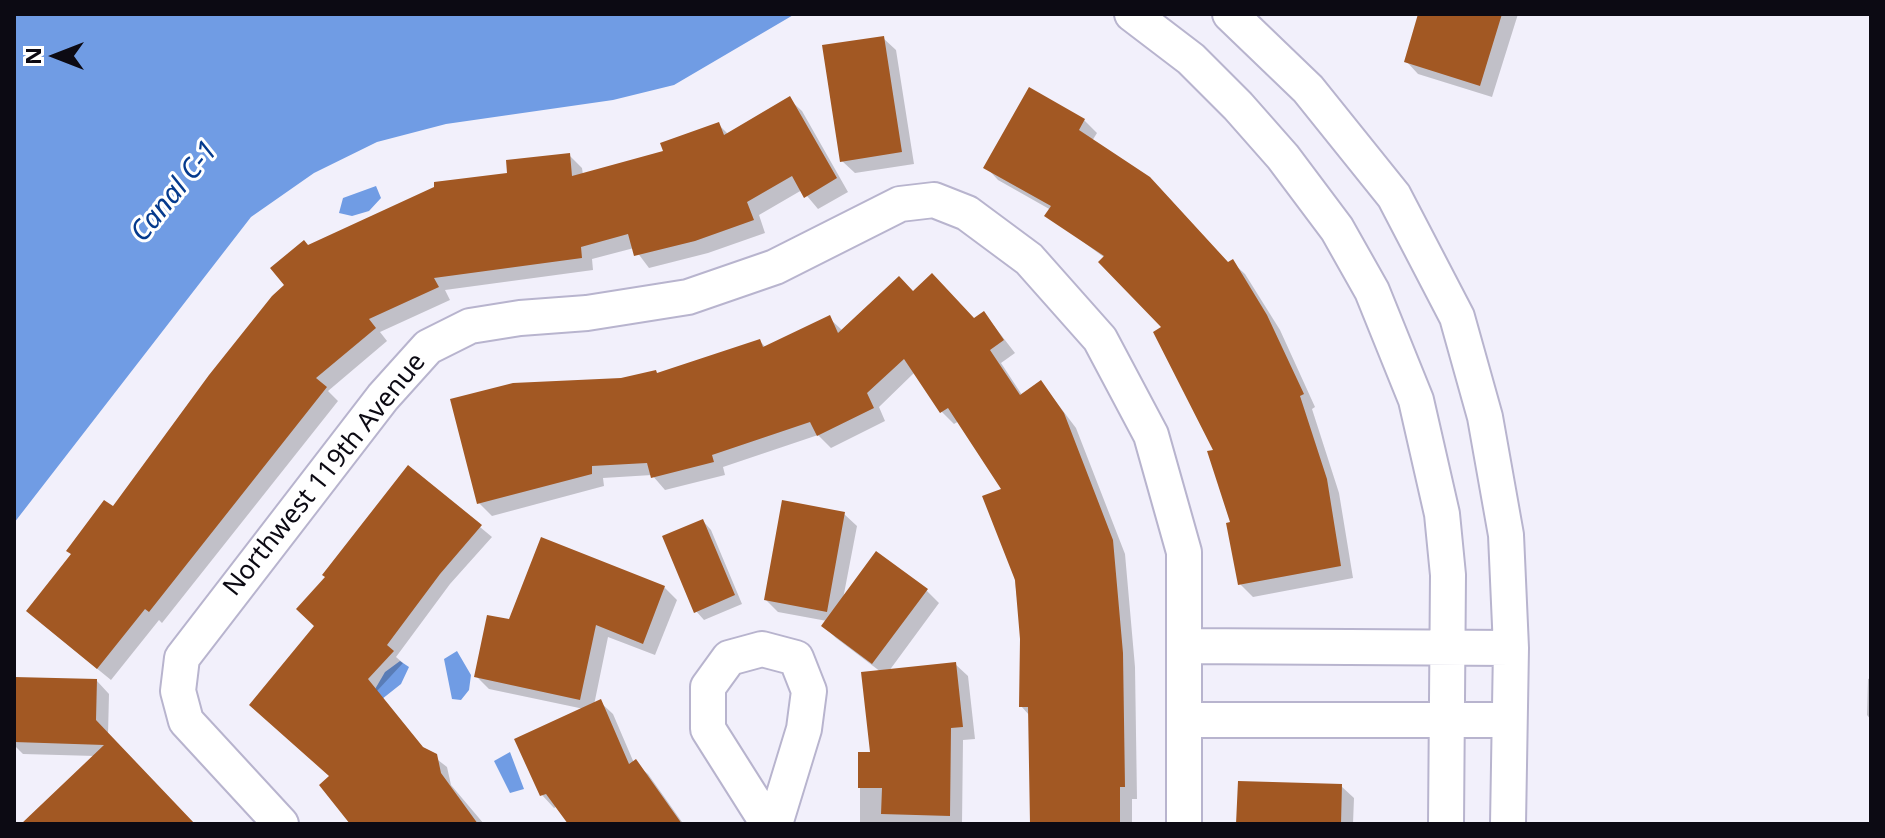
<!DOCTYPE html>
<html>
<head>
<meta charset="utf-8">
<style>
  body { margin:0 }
  #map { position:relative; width:1885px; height:838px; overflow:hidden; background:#f2f0fb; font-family:"Noto Sans",sans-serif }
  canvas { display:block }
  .frame { position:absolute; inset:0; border:16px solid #0c0a13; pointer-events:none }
  .north { position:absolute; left:16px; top:16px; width:80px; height:80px; -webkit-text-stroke:6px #fff; paint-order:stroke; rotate:270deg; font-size:22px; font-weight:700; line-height:32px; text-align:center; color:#0c0a13 }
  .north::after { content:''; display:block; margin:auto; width:28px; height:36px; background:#0c0a13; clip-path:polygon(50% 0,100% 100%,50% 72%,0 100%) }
</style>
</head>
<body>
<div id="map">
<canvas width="1885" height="838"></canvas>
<div class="frame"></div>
<div class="north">N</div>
</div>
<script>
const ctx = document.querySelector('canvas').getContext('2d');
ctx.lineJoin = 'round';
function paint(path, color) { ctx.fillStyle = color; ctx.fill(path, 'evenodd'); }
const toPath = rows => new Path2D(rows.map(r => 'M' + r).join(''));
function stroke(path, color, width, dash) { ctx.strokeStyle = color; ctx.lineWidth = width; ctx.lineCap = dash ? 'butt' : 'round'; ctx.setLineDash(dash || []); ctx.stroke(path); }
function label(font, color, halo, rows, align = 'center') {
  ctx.font = font + ' "Noto Sans",sans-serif'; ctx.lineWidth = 6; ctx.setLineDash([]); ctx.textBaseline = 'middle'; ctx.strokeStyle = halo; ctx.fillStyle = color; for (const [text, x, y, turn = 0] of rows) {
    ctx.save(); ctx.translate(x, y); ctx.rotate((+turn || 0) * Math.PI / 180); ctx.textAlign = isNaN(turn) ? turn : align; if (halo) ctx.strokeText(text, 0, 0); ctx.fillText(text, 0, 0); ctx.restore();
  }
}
paint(toPath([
  [14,14,795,14,674,85,613,100,446,124,377,142,314,173,251,217,14,523],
  [376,186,381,198,369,211,352,216,339,213,343,198],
  [457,651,471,675,469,690,461,700,452,699,444,659],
  [400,661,409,667,401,684,377,703,371,696,385,672],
  [510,752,524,789,510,793,494,761]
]), '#709ce4');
paint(toPath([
  [1420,14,1518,14,1492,97,1418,74,1406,61],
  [883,38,896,50,914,164,855,173,842,161],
  [789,99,802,111,848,192,818,209,802,190,759,215,765,233,708,253,649,268,634,248,592,259,593,270,445,290,450,300,380,332,387,341,328,391,338,401,162,623,159,620,111,680,41,623,113,509,287,286,308,247,569,155,582,168,583,175,665,153,718,124,728,134],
  [1084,120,1097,133,1092,141,1228,264,1232,262,1245,274,1280,330,1315,407,1312,409,1339,493,1353,578,1253,597,1240,584,1233,523,1215,451,1164,328,1105,258,1047,215,1051,210,998,180,986,167],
  [913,293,974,320,984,313,1015,353,1001,363,1022,395,1041,382,1076,428,1125,554,1135,667,1137,799,1132,799,1132,824,1030,824,1030,716,1021,706,1022,639,1004,490,959,421,954,424,942,412,915,372,879,407,885,421,831,448,818,435,723,467,725,475,665,490,652,475,603,478,604,486,492,516,479,503,621,380,659,375,760,341,766,348,829,318,843,331],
  [409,468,492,537,450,584,396,657,403,663,377,691,425,750,447,767,451,785,484,824,354,824,331,776,317,627,327,578],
  [844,514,857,526,843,599,927,591,939,603,889,671,955,664,968,676,975,739,963,740,962,824,860,824,860,754,872,754,881,672,836,638,824,626,827,621,778,612,766,600],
  [703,521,711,530,742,604,704,620,696,611],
  [1869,535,1871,535,1871,576,1869,574],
  [664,587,677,600,655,655,608,637,594,705,600,702,613,714,634,763,648,774,682,822,688,824,570,824,558,806,554,808,542,795,584,709,489,689,476,676,510,622],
  [1871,678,1871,720,1867,715,1868,679],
  [14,679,97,681,109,694,108,735,192,824,43,824,95,756,23,754,14,745],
  [1341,786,1354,798,1353,824,1238,824]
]), '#0003');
paint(toPath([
  [1418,14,1502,14,1480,86,1404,62],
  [884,36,902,152,840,162,822,45],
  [1029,87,1085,119,1079,130,1150,177,1228,262,1233,259,1267,315,1304,394,1300,396,1327,479,1341,566,1238,585,1226,523,1230,522,1207,451,1213,450,1153,332,1161,327,1098,262,1104,256,1044,216,1051,206,983,168],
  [790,96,837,178,804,198,792,176,747,202,754,220,695,241,634,256,628,234,581,247,582,258,434,278,439,287,369,319,376,328,316,378,327,387,149,612,145,609,97,669,26,611,71,554,66,551,104,500,113,506,209,375,272,296,284,285,270,268,304,240,308,245,434,187,434,182,507,173,506,160,570,153,572,176,663,151,660,143,719,122,724,135],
  [932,273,974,318,984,311,1004,340,990,350,1020,395,1041,380,1064,413,1113,540,1123,653,1125,787,1120,787,1120,824,1030,824,1028,707,1019,707,1020,639,1015,580,982,496,1001,489,948,408,940,413,904,359,867,393,874,408,817,436,810,422,712,455,714,462,651,478,647,463,592,466,592,474,477,504,450,399,513,383,621,378,656,370,657,373,760,339,763,347,830,315,838,333,899,276,913,291],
  [408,465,482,525,440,574,387,645,394,651,368,679,423,747,437,754,441,773,478,824,350,824,319,785,329,776,249,705,314,626,296,609,325,577,322,575],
  [782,500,845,512,827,612,764,600],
  [703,519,735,595,694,613,662,536],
  [541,537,665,586,643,644,596,625,580,700,474,677,487,615,509,619],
  [876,551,928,589,872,664,821,626],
  [956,662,963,727,951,728,950,816,881,814,882,788,858,788,858,752,870,752,861,672],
  [14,677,97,679,96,720,195,824,21,824,104,745,14,742],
  [601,699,629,764,636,759,682,824,568,824,546,794,540,796,514,739],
  [1238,781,1342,784,1341,824,1236,824]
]), '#a25823');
const minor = toPath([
  [1132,14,1191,59,1238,106,1283,157,1337,229,1372,291,1416,400,1442,514,1448,575,1446,824],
  [1230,14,1308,89,1394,196,1457,317,1485,417,1506,535,1511,648,1508,824],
  [1186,646,1511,648],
  [1184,720,1509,720],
  [281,824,186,721,178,691,182,658,383,397,428,347,470,326,520,318,587,313,688,297,775,267,900,204,934,200,967,213,1029,259,1100,339,1151,435,1184,552,1184,824],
  [768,824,708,729,708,687,729,658,762,649,796,658,809,691,804,729,775,824]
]);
stroke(minor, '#b8b4ce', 38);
stroke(minor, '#fff', 34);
label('26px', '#0c0a13', '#fff', [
  ["Northwest 119th Avenue",325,475,-51]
]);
label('italic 28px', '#053a8d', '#fff', [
  ["Canal C-1",175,192,-51]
]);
</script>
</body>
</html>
